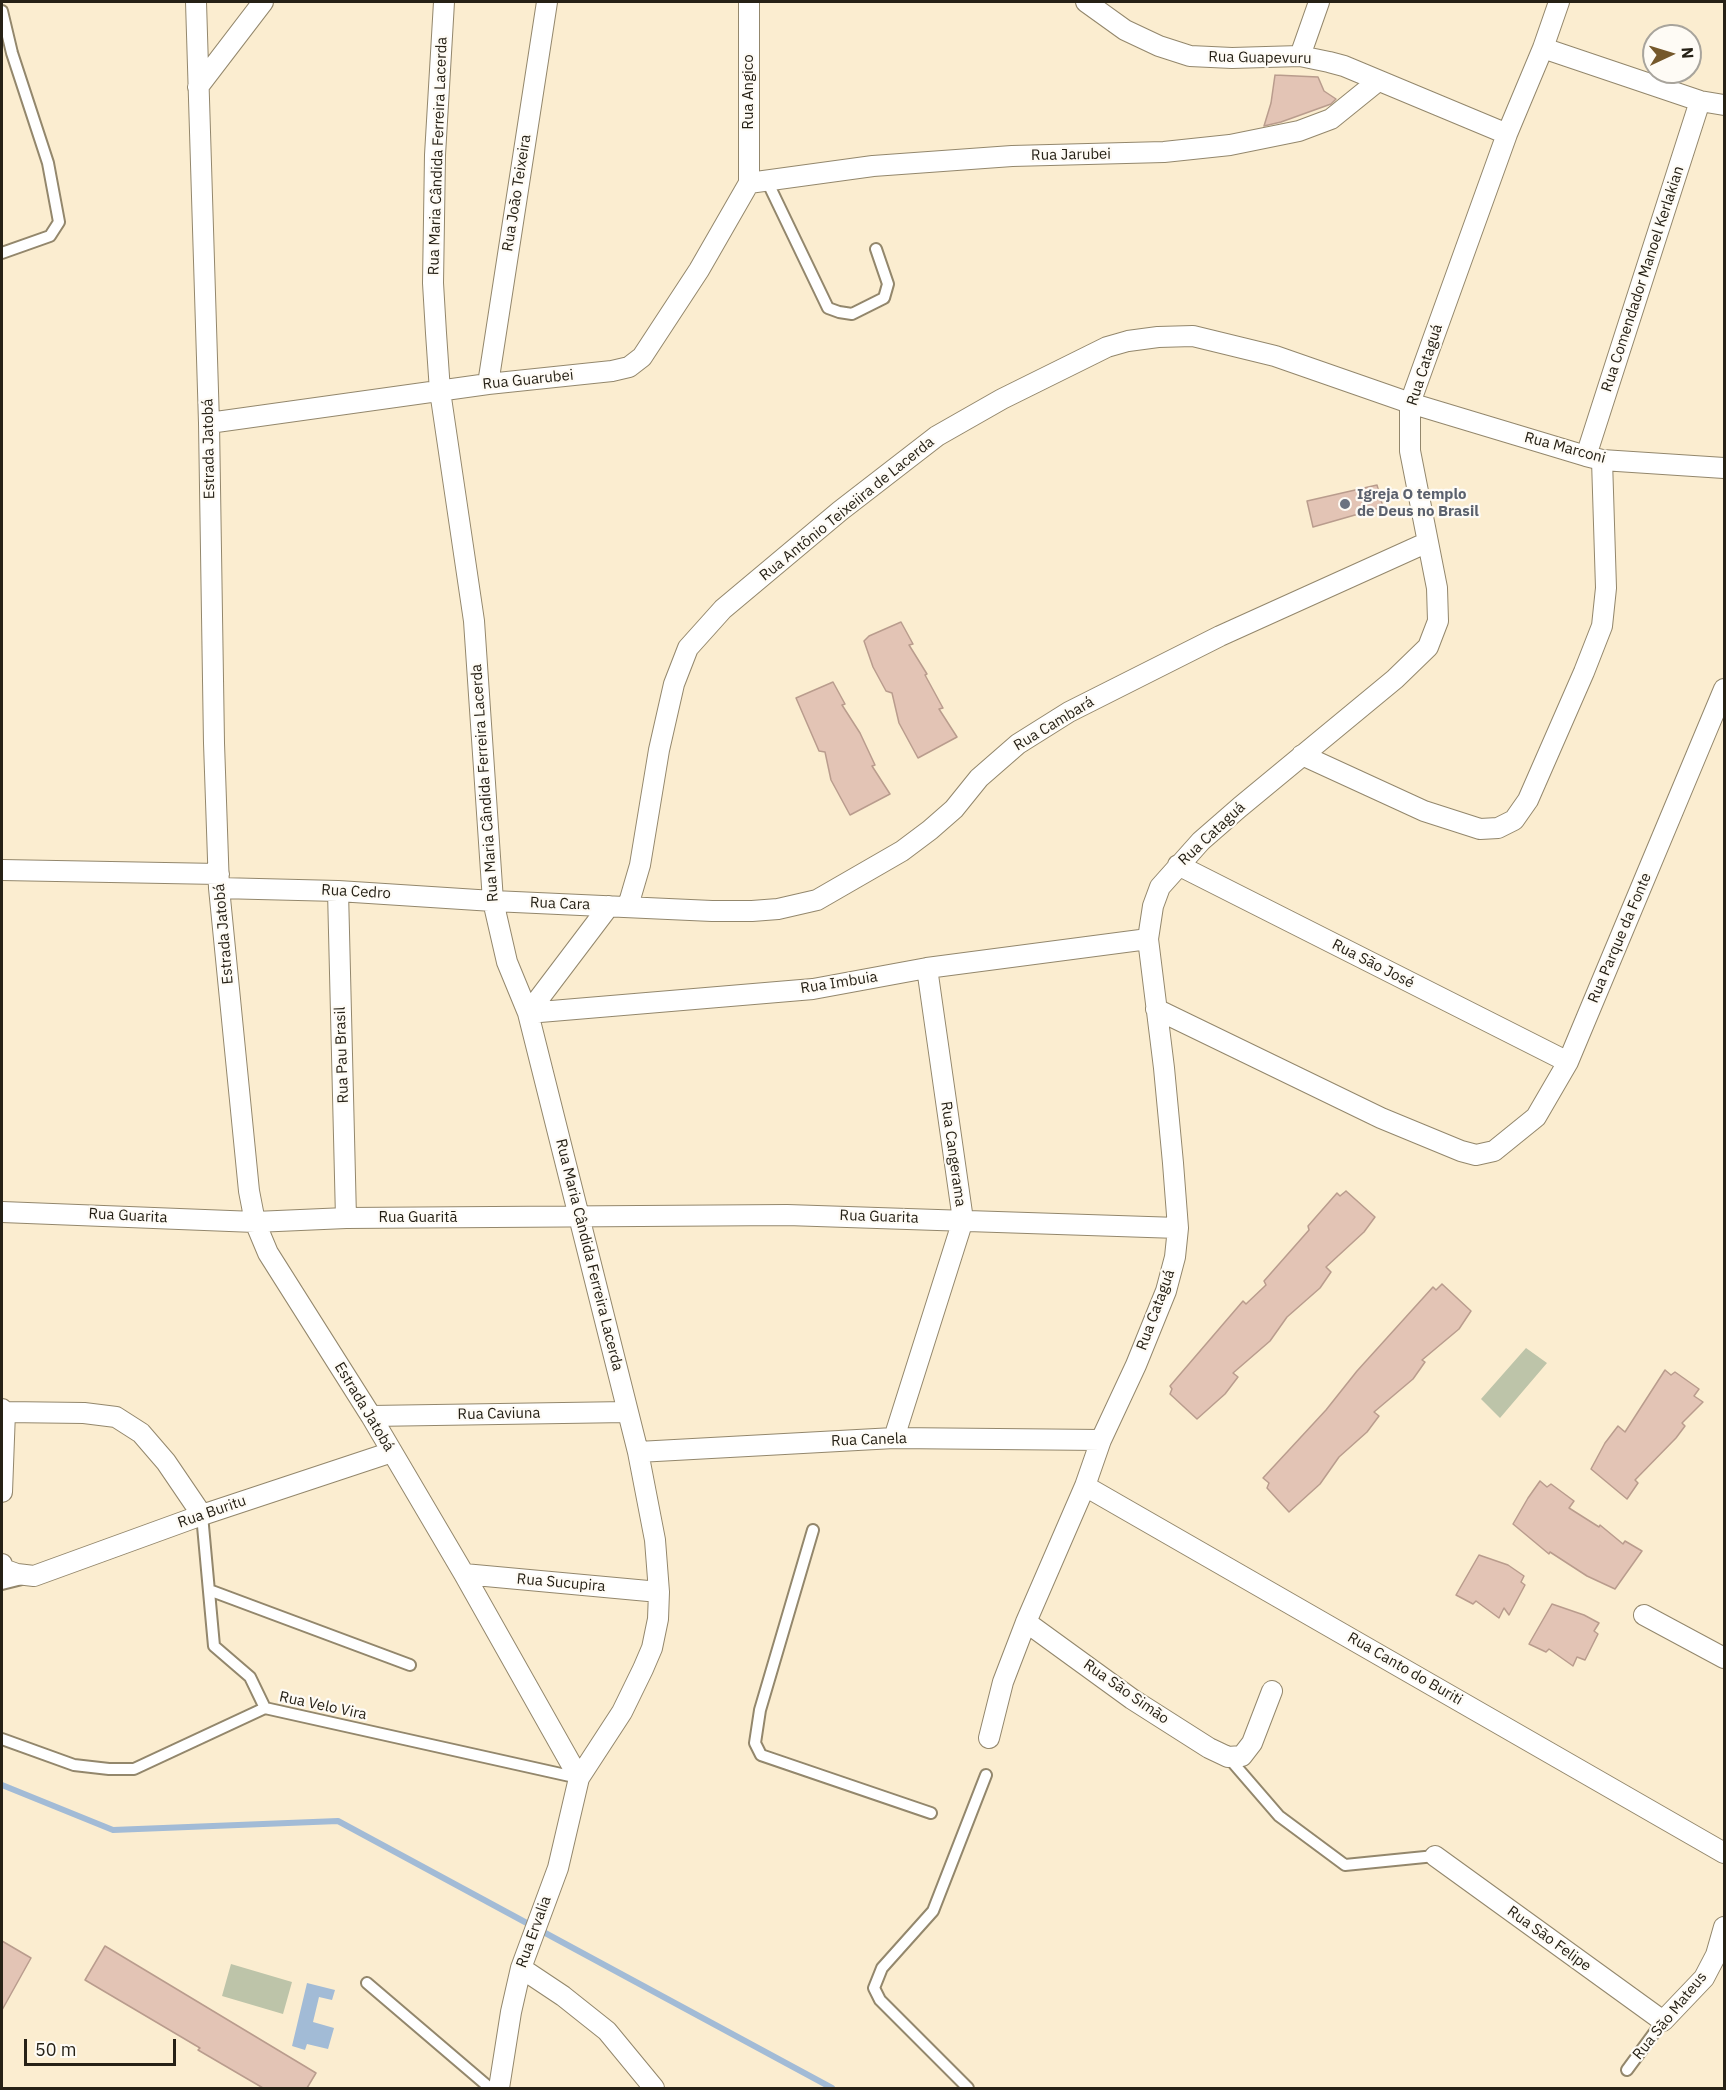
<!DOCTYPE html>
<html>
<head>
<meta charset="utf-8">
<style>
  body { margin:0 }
  #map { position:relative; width:1726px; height:2090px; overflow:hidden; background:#fbedd0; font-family:"IBM Plex Sans",sans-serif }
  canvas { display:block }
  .frame { position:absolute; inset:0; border:3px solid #262116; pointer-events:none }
  .north { position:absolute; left:1642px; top:24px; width:60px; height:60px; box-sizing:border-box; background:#fefbf5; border:2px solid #a8a49c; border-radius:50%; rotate:86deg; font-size:16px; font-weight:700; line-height:24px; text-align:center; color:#262116 }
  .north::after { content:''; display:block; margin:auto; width:21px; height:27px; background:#75582b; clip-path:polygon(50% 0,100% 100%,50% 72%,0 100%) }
  .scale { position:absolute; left:24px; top:2039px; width:152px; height:27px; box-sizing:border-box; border:3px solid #262116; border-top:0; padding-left:8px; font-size:18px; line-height:21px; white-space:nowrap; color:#262116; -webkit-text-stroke:4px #fefbf5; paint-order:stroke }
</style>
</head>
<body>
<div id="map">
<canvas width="1726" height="2090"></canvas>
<div class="frame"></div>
<div class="north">N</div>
<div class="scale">50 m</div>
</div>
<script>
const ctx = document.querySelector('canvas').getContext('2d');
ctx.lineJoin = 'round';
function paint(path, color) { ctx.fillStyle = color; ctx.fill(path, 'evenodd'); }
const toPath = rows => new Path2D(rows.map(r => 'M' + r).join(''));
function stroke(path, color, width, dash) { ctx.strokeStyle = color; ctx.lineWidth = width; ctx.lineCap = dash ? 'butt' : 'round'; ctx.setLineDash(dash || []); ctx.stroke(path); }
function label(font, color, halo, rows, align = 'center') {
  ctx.font = font + ' "IBM Plex Sans",sans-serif'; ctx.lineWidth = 4.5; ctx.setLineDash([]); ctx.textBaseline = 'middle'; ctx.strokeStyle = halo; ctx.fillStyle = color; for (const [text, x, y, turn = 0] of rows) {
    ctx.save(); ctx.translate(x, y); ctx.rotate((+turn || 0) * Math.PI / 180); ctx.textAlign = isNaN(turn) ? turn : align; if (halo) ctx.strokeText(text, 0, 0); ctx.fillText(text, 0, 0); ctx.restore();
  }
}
paint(toPath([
  [1526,1348,1547,1363,1500,1418,1481,1399],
  [231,1964,292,1982,283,2014,222,1996]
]), '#bdc4a9');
paint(toPath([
  [307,1983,335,1990,332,2000,319,1997,313,2022,334,2028,328,2049,307,2044,305,2050,292,2046]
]), '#a2bbd6');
stroke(toPath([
  [2,1785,113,1830,338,1821,832,2088]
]), '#a2bbd6', 6);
const building = toPath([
  [1275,75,1318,77,1324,91,1336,99,1331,104,1281,122,1264,126,1271,103,1275,75],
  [1377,485,1383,507,1313,527,1307,501,1377,485],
  [901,622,913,644,909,645,927,674,925,675,943,708,939,709,957,737,918,758,899,723,892,693,886,691,873,667,864,641,869,636,901,622],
  [833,682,845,704,842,705,860,733,875,765,872,766,890,794,850,815,831,780,825,752,819,751,796,698,833,682],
  [1346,1191,1375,1217,1364,1232,1326,1267,1331,1272,1320,1288,1287,1317,1270,1341,1233,1373,1238,1377,1225,1394,1197,1419,1170,1394,1172,1389,1170,1386,1243,1301,1246,1304,1266,1285,1264,1281,1309,1230,1308,1226,1337,1193,1340,1196,1346,1191],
  [1442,1284,1471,1311,1459,1329,1422,1360,1425,1362,1413,1379,1374,1412,1379,1416,1367,1432,1339,1457,1320,1484,1289,1512,1267,1488,1269,1483,1263,1478,1326,1410,1357,1371,1433,1287,1436,1290,1442,1284],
  [1665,1370,1671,1375,1675,1372,1699,1389,1694,1396,1703,1402,1682,1423,1685,1426,1676,1438,1635,1480,1638,1483,1627,1499,1591,1469,1605,1443,1618,1426,1625,1432,1665,1370],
  [1540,1481,1547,1487,1551,1484,1574,1501,1569,1508,1599,1527,1600,1525,1623,1544,1625,1541,1642,1551,1615,1589,1587,1576,1550,1552,1549,1554,1513,1524,1528,1498,1540,1481],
  [1479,1555,1508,1565,1524,1576,1521,1582,1525,1585,1509,1615,1504,1608,1499,1618,1476,1601,1473,1604,1456,1595,1479,1555],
  [1552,1604,1584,1615,1599,1623,1594,1631,1598,1634,1585,1660,1577,1657,1573,1666,1549,1649,1546,1652,1529,1644,1552,1604],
  [2,1941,31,1958,2,2010,2,1941],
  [105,1946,316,2073,307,2088,263,2088,198,2050,200,2048,85,1980,105,1946]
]);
paint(building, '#e3c4b5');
stroke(building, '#b99c8d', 1.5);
const lane = toPath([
  [2,11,12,53,48,163,59,222,50,236,2,253],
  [767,181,828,308,839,312,852,314,884,298,888,284,876,249],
  [202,1515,214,1646,250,1677,265,1708],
  [813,1530,760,1710,755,1743,761,1755,931,1813],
  [2,1584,22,1579],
  [209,1590,410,1665],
  [2,1739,74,1765,109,1769,134,1769,265,1708,579,1778],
  [1228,1757,1279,1816,1345,1865,1435,1856],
  [367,1983,490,2088],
  [1627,2070,1663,2021],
  [968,2088,880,2000,874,1988,882,1968,933,1911,986,1775]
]);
const street = toPath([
  [196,2,209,423,214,743,219,888,249,1191,255,1222,268,1253,371,1416,464,1574,579,1778],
  [444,2,435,155,433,283,436,333,440,391,474,621,493,901,507,962,528,1013,638,1452,655,1540,659,1592,658,1619,652,1648,643,1669,622,1712,579,1778,558,1868,521,1968,511,2012,499,2088],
  [749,2,749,183],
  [1086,2,1125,30,1159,46,1190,56,1232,58,1300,56,1329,62,1344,66,1507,134],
  [1543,48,1700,101,1724,105],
  [1300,56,1319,2],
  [198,87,263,2],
  [749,183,873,166,1012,156,1164,152,1230,145,1299,131,1331,119,1378,81],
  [488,384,547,2],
  [209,423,488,384,612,371,629,367,642,357,699,270,749,183],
  [1586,456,1700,101],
  [1302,755,1424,811,1480,829,1498,828,1514,820,1528,800,1584,672,1602,626,1606,588,1602,460],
  [1178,865,1568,1062],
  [2,870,219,874],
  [219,888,338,891,493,901,712,911,752,911,778,909,817,900,902,851,930,830,954,809,979,778,1018,744,1069,712,1220,636,1428,542],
  [338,891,346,1218],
  [628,906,640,865,659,750,674,684,688,648,723,609,840,511,937,436,1002,399,1107,347,1128,341,1158,337,1193,336,1275,356,1410,403,1586,456,1602,460,1724,468],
  [1156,1009,1381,1118,1461,1151,1476,1155,1494,1151,1536,1117,1568,1062,1724,689],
  [528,1013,813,989,927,968,1148,939],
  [528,1013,609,906],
  [2,1212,255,1222,346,1218,787,1215,1178,1228],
  [2,1409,5,1412,2,1492],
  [5,1412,84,1413,116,1417,141,1433,166,1462,202,1515],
  [371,1416,627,1412],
  [894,1438,963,1220,927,968],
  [638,1452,894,1438,1101,1440],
  [1085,1486,1724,1853],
  [2,1564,3,1569,17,1574,34,1576,202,1515,392,1452],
  [464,1574,659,1592],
  [1644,1615,1724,1658],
  [1026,1622,1132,1699,1209,1748,1228,1757,1242,1756,1252,1743,1272,1691],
  [989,1738,1003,1682,1026,1622,1085,1486,1101,1440,1136,1365,1166,1291,1175,1257,1178,1228,1173,1163,1164,1068,1148,939,1153,906,1160,887,1201,841,1240,807,1395,679,1428,647,1438,621,1437,588,1410,451,1410,403,1507,134,1543,48,1559,2],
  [1435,1856,1663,2021,1704,1978,1716,1955,1724,1927],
  [521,1968,563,1996,607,2031,654,2088]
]);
stroke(lane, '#93876c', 14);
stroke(street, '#93876c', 22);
stroke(lane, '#fff', 10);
stroke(street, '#fff', 20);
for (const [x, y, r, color] of [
  [1345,504,6,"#6b7280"]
]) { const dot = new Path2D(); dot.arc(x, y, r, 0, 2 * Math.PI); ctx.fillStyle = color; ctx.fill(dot); stroke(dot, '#fefbf5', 2); }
label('15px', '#262116', '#fefbf5', [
  ["Rua Guapevuru",1260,58,1],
  ["Rua Angico",749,92,-90],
  ["Rua Jarubei",1071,155,-1],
  ["Rua Maria Cândida Ferreira Lacerda",438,156,-88],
  ["Rua João Teixeira",517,193,-81],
  ["Rua Comendador Manoel Kerlakian",1643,279,-72],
  ["Rua Cataguá",1425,365,-72],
  ["Rua Guarubei",528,380,-6],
  ["Rua Marconi",1565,448,15],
  ["Estrada Jatobá",209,449,-91],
  ["Rua Antônio Teixeiira de Lacerda",847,509,-39],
  ["Rua Cambará",1054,724,-31],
  ["Rua Maria Cândida Ferreira Lacerda",485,783,-94],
  ["Rua Cataguá",1212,834,-43],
  ["Rua Cedro",356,892,3],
  ["Rua Cara",560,904,2],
  ["Estrada Jatobá",224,934,-95],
  ["Rua Parque da Fonte",1620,938,-67],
  ["Rua São José",1373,964,27],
  ["Rua Imbuia",839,983,-9],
  ["Rua Pau Brasil",342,1055,-92],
  ["Rua Cangerama",953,1154,82],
  ["Rua Guarita",128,1216,3],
  ["Rua Guarita",879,1217,2],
  ["Rua Guaritã",418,1218],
  ["Rua Maria Cândida Ferreira Lacerda",589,1255,76],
  ["Rua Cataguá",1156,1310,-70],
  ["Estrada Jatobá",364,1407,59],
  ["Rua Caviuna",499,1414,-1],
  ["Rua Canela",869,1440,-2],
  ["Rua Buritu",212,1512,-19],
  ["Rua Sucupira",561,1583,5],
  ["Rua Canto do Buriti",1405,1669,30],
  ["Rua São Simão",1126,1692,35],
  ["Rua Velo Vira",323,1706,12],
  ["Rua Ervalia",534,1932,-70],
  ["Rua São Felipe",1549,1939,36],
  ["Rua São Mateus",1670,2016,-51]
]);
label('bold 15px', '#5b616d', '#fefbf5', [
  ["Igreja O templo",1357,495],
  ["de Deus no Brasil",1357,512]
], 'left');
</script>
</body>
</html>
